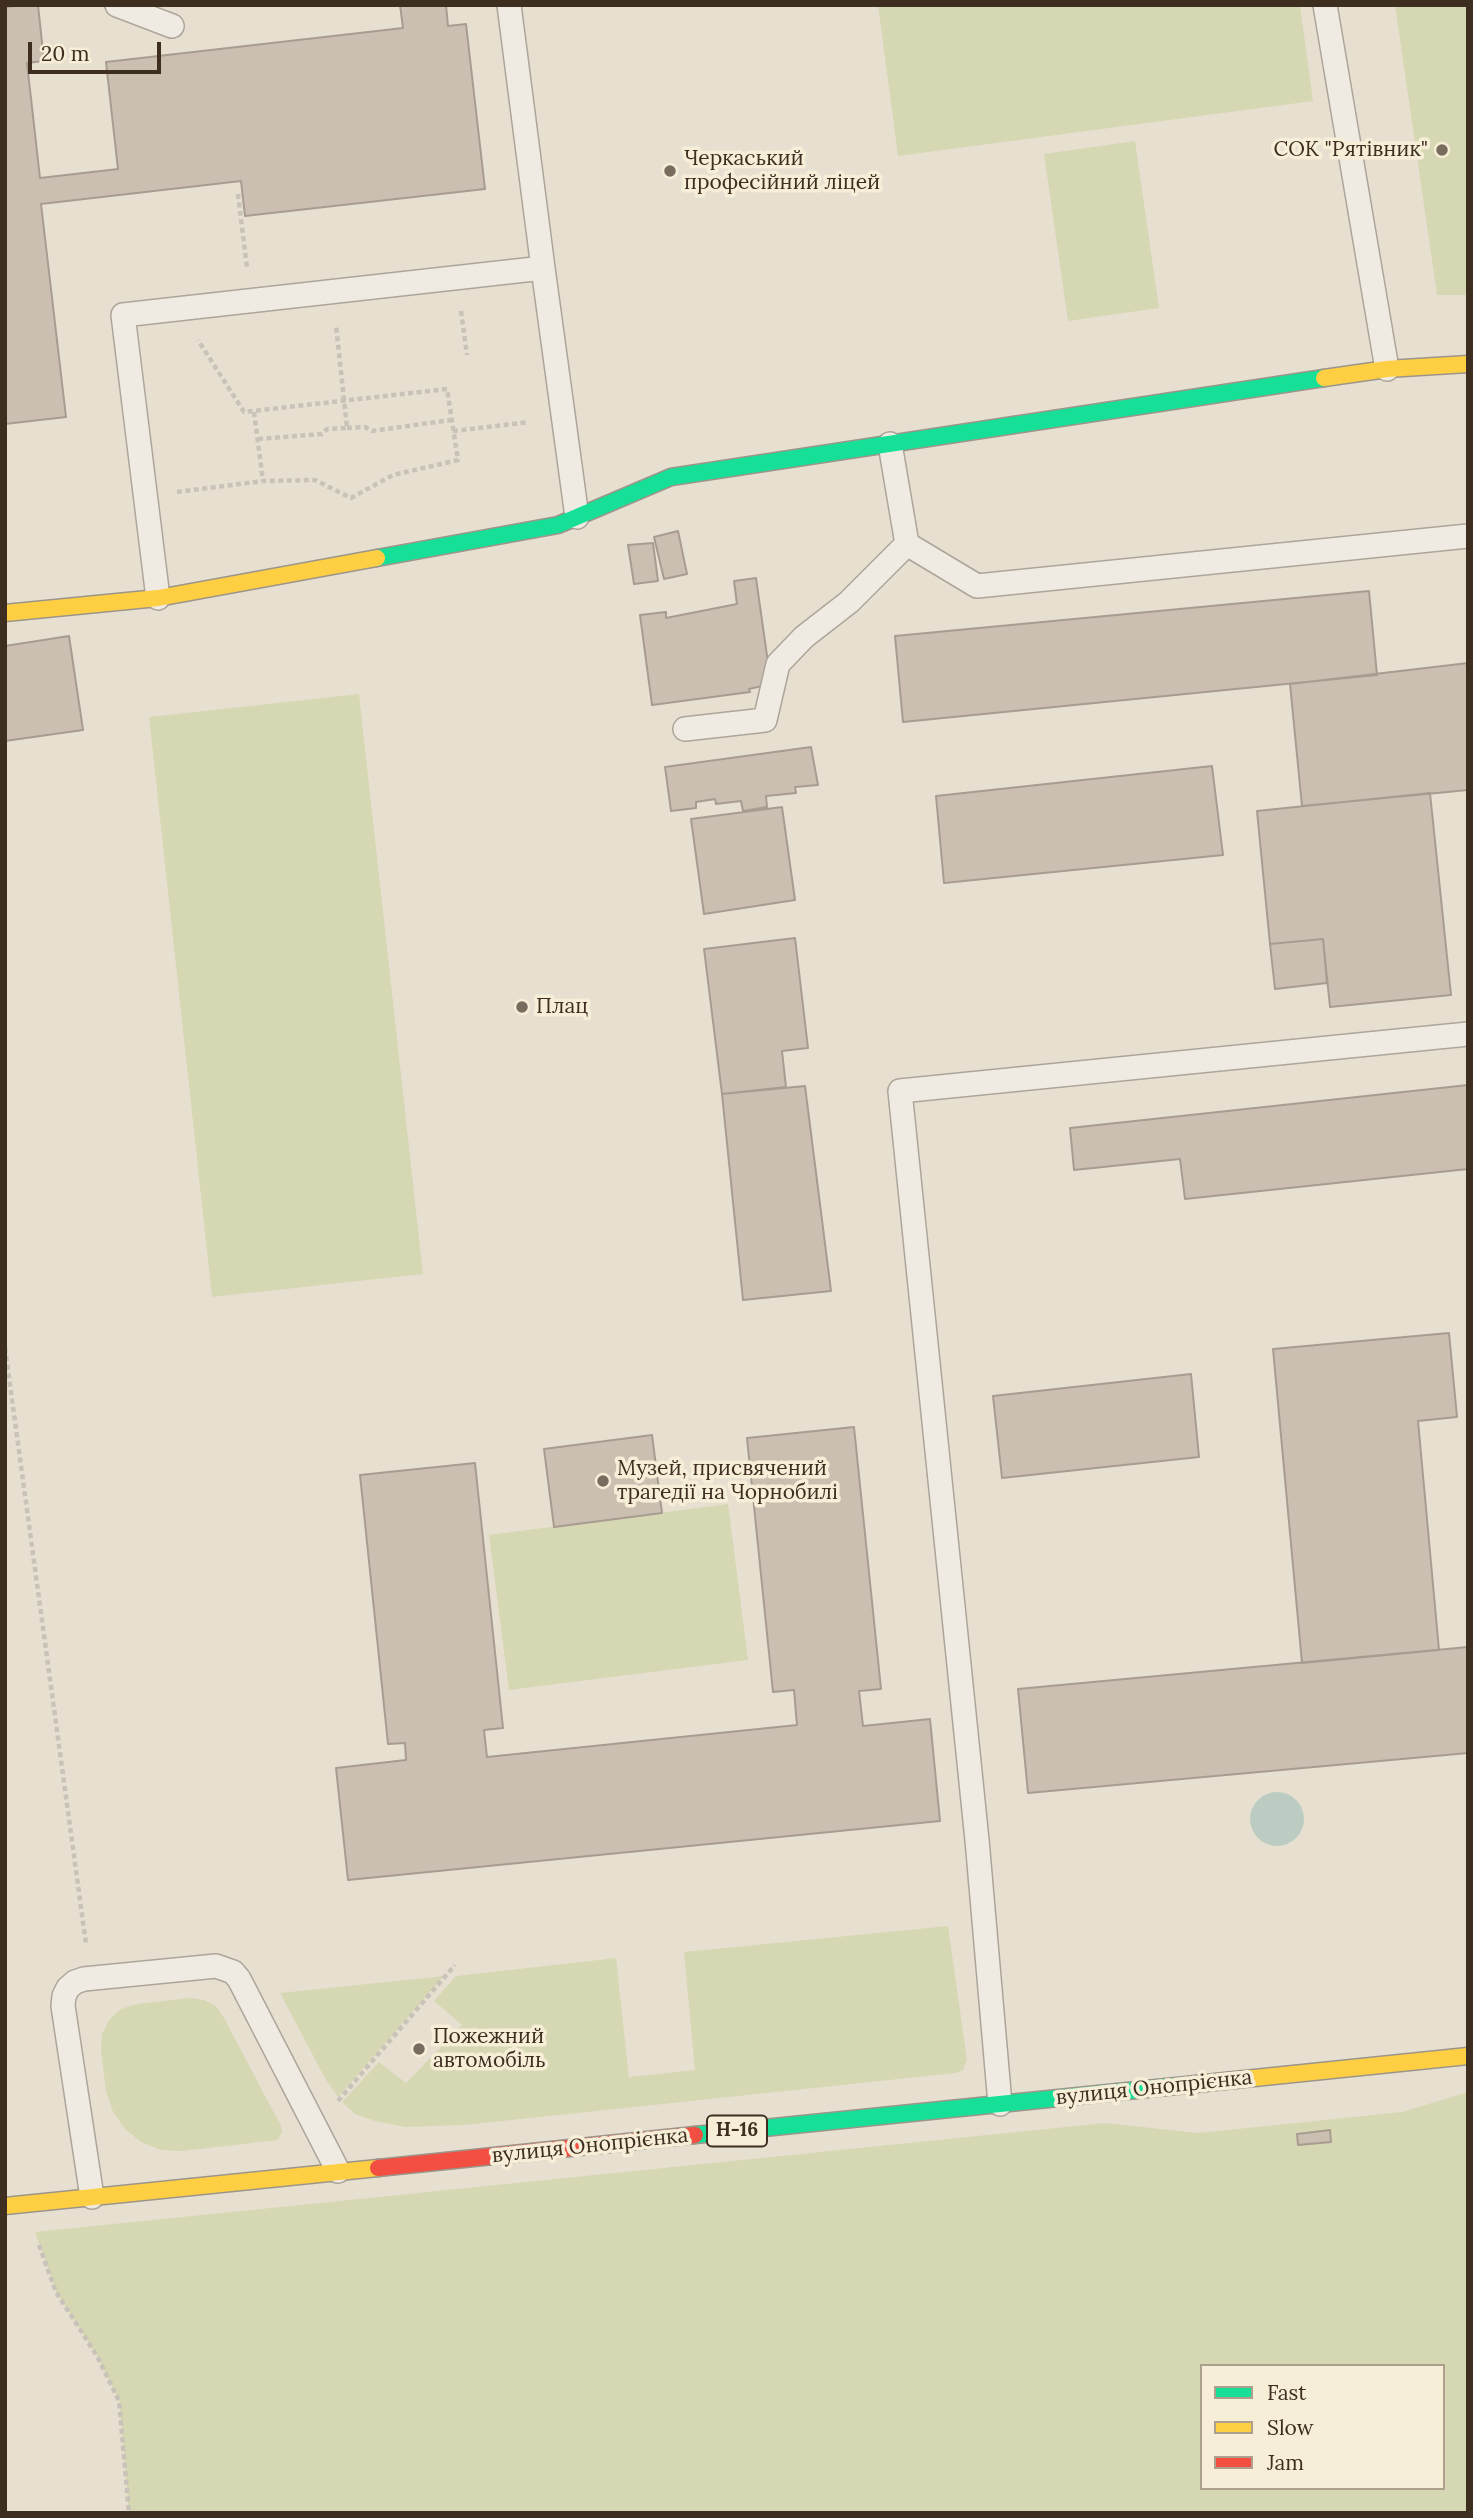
<!DOCTYPE html>
<html>
<head>
<meta charset="utf-8">
<style>
  body { margin:0 }
  #map { position:relative; width:1473px; height:2518px; overflow:hidden; background:#e7e0d1; font-family:Lora,serif }
  canvas { display:block }
  .frame { position:absolute; inset:0; border:7px solid #3d2e20; pointer-events:none }
  .legend { position:absolute; left:1200px; top:2364px; width:245px; height:126px; box-sizing:border-box; background:#f7eed8; border:2px solid #ada18e; margin:0; padding:9px 12px; list-style:none; font-size:21px; color:#3d2e20 }
  .legend li { display:flex; align-items:center; gap:14px; height:35px }
  .legend b { width:35px; border:2px solid #ada18e }
  .scale { position:absolute; left:28px; top:42px; width:133px; height:32px; box-sizing:border-box; border:4px solid #3d2e20; border-top:0; padding-left:9px; font-size:21px; line-height:24px; white-space:nowrap; color:#3d2e20; -webkit-text-stroke:5px #f7eed8; paint-order:stroke }
</style>
</head>
<body>
<div id="map">
<canvas width="1473" height="2518"></canvas>
<div class="frame"></div>
<ul class="legend">
<li><b style="height:9px;background:#16e098"></b>Fast</li>
<li><b style="height:9px;background:#ffcf43"></b>Slow</li>
<li><b style="height:9px;background:#f24e42"></b>Jam</li>
</ul>
<div class="scale">20 m</div>
</div>
<script>
const ctx = document.querySelector('canvas').getContext('2d');
ctx.lineJoin = 'round';
function paint(path, color) { ctx.fillStyle = color; ctx.fill(path, 'evenodd'); }
const toPath = rows => new Path2D(rows.map(r => 'M' + r).join(''));
function stroke(path, color, width, dash) { ctx.strokeStyle = color; ctx.lineWidth = width; ctx.lineCap = dash ? 'butt' : 'round'; ctx.setLineDash(dash || []); ctx.stroke(path); }
function label(font, color, halo, rows, align = 'center') {
  ctx.font = font + ' Lora,serif'; ctx.lineWidth = 7; ctx.setLineDash([]); ctx.textBaseline = 'middle'; ctx.strokeStyle = halo; ctx.fillStyle = color; for (const [text, x, y, turn = 0] of rows) {
    ctx.save(); ctx.translate(x, y); ctx.rotate((+turn || 0) * Math.PI / 180); ctx.textAlign = isNaN(turn) ? turn : align; if (halo) ctx.strokeText(text, 0, 0); ctx.fillText(text, 0, 0); ctx.restore();
  }
}
paint(toPath([
  [878,5,1300,5,1313,101,898,156],
  [1395,5,1468,5,1468,295,1437,295],
  [1135,141,1159,308,1068,321,1044,154],
  [359,694,423,1274,212,1297,149,717],
  [728,1504,748,1660,509,1690,489,1535],
  [948,1926,967,2060,963,2070,956,2073,464,2125,405,2127,375,2121,355,2114,342,2102,379,2062,406,2083,462,2025,434,2001,456,1976,616,1958,629,2077,695,2070,684,1952],
  [444,1976,338,2097,326,2080,280,1993],
  [190,1998,204,2000,216,2006,224,2018,281,2126,282,2132,278,2140,182,2151,161,2150,141,2142,125,2129,113,2112,106,2091,101,2051,102,2034,109,2020,121,2009,137,2004],
  [1468,2092,1468,2513,129,2513,119,2401,97,2356,56,2292,35,2232,1105,2123,1198,2133,1402,2112],
  [1202,2366,1443,2366,1443,2488,1202,2488]
]), '#d6d7b3');
paint(toPath([
  '1250 1819a27 27 0 1 1 54 0a27 27 0 1 1-54 0Z'
]), '#bcccc2');
const building = toPath([
  [24,5,38,5,44,61,27,63,40,178,118,169,106,62,403,28,400,5,446,5,448,26,466,24,485,189,245,216,241,181,41,204,66,417,5,424,5,7,24,5],
  [678,531,687,574,664,579,654,537,678,531],
  [653,543,658,581,634,584,628,545,653,543],
  [756,578,771,684,749,689,750,692,652,705,640,615,666,612,666,618,737,604,734,581,756,578],
  [1369,591,1377,675,903,722,895,636,1369,591],
  [69,636,83,730,5,741,5,646,69,636],
  [1468,663,1468,790,1302,806,1290,684,1468,663],
  [811,747,818,785,795,787,796,793,766,796,767,807,743,811,741,801,716,804,715,799,696,802,696,808,671,811,665,767,811,747],
  [1212,766,1223,855,944,883,936,796,1212,766],
  [1430,793,1451,995,1330,1007,1323,939,1270,944,1257,811,1430,793],
  [782,807,795,900,704,914,691,819,782,807],
  [795,938,808,1048,782,1051,786,1087,722,1094,704,949,795,938],
  [1323,939,1327,983,1275,989,1270,944,1323,939],
  [1468,1085,1468,1169,1185,1199,1180,1159,1074,1170,1070,1128,1468,1085],
  [805,1086,831,1291,743,1300,722,1094,805,1086],
  [1449,1333,1457,1417,1418,1421,1439,1650,1302,1663,1273,1349,1449,1333],
  [1191,1374,1199,1457,1002,1478,993,1396,1191,1374],
  [854,1427,881,1689,859,1691,863,1726,930,1719,940,1821,348,1880,336,1768,406,1760,405,1743,388,1744,360,1475,475,1463,503,1728,484,1730,487,1757,797,1725,794,1690,773,1692,747,1438,854,1427],
  [652,1435,662,1513,554,1527,544,1449,652,1435],
  [1468,1647,1468,1753,1028,1793,1018,1689,1468,1647],
  [1330,2130,1331,2142,1298,2145,1297,2134,1330,2130]
]);
paint(building, '#cbbfb2');
stroke(building, '#a89c90', 2);
const lane = toPath([
  [117,5,172,26],
  [1325,5,1387,369],
  [543,268,577,517],
  [890,444,907,544,977,586,1468,536],
  [158,598,123,315,543,268,509,5],
  [685,729,765,720,778,664,804,637,849,602,907,544],
  [1000,2104,977,1840,900,1091,1468,1034],
  [92,2197,63,2006,64,1996,68,1988,75,1982,84,1979,216,1966,233,1972,239,1979,338,2171]
]);
const fast = toPath([
  [377,558,558,525,671,477,1324,378],
  [695,2135,1196,2084]
]);
const slow = toPath([
  [1324,378,1387,369,1468,364],
  [5,613,158,598,377,558],
  [1196,2084,1468,2056],
  [5,2206,378,2168]
]);
const jam = toPath([
  [378,2168,695,2135]
]);
stroke(lane, '#ada599', 26);
stroke(fast, '#9c958a', 19);
stroke(slow, '#9c958a', 19);
stroke(jam, '#9c958a', 19);
stroke(toPath([
  [238,194,247,268],
  [461,311,467,355],
  [254,412,263,481],
  [347,428,365,427,372,431,451,420],
  [453,431,529,422],
  [258,439,322,434,327,429,347,428,336,325],
  [177,492,263,481,315,480,351,498,393,475,458,460,447,389,244,412,198,340],
  [5,1348,86,1944],
  [338,2101,455,1965],
  [39,2245,56,2292,97,2356,119,2401,129,2513]
]), '#c8c2b9', 4.5, [5, 3.5]);
stroke(lane, '#efebe3', 23);
stroke(fast, '#16e098', 16);
stroke(slow, '#ffcf43', 16);
stroke(jam, '#f24e42', 16);
for (const [x, y, r, color] of [
  [1442,150,7,"#786c5e"],
  [670,171,7,"#786c5e"],
  [522,1007,7,"#786c5e"],
  [603,1481,7,"#786c5e"],
  [419,2049,7,"#786c5e"]
]) { const dot = new Path2D(); dot.arc(x, y, r, 0, 2 * Math.PI); ctx.fillStyle = color; ctx.fill(dot); stroke(dot, '#f7eed8', 2.5); }
for (const [x, y, w] of [
  [737,2131,60]
]) { const box = new Path2D(); box.roundRect(x - w / 2, y - 15.5, w, 31, 5); ctx.fillStyle = '#f7eed8'; ctx.fill(box); stroke(box, '#3d2e20', 2); }
label('bold 19px', '#3d2e20', null, [
  ["Н-16",737,2131]
]);
label('21px', '#3d2e20', '#f7eed8', [
  ["СОК \"Рятівник\"",1428,150,"right"],
  ["Черкаський",684,159],
  ["професійний ліцей",684,183],
  ["Плац",536,1007],
  ["Музей, присвячений",617,1469],
  ["трагедії на Чорнобилі",617,1493],
  ["Пожежний",433,2037],
  ["автомобіль",433,2061]
], 'left');
label('21px', '#3d2e20', '#f7eed8', [
  ["вулиця Онопрієнка",1154,2088,-6],
  ["вулиця Онопрієнка",590,2146,-6]
]);
</script>
</body>
</html>
